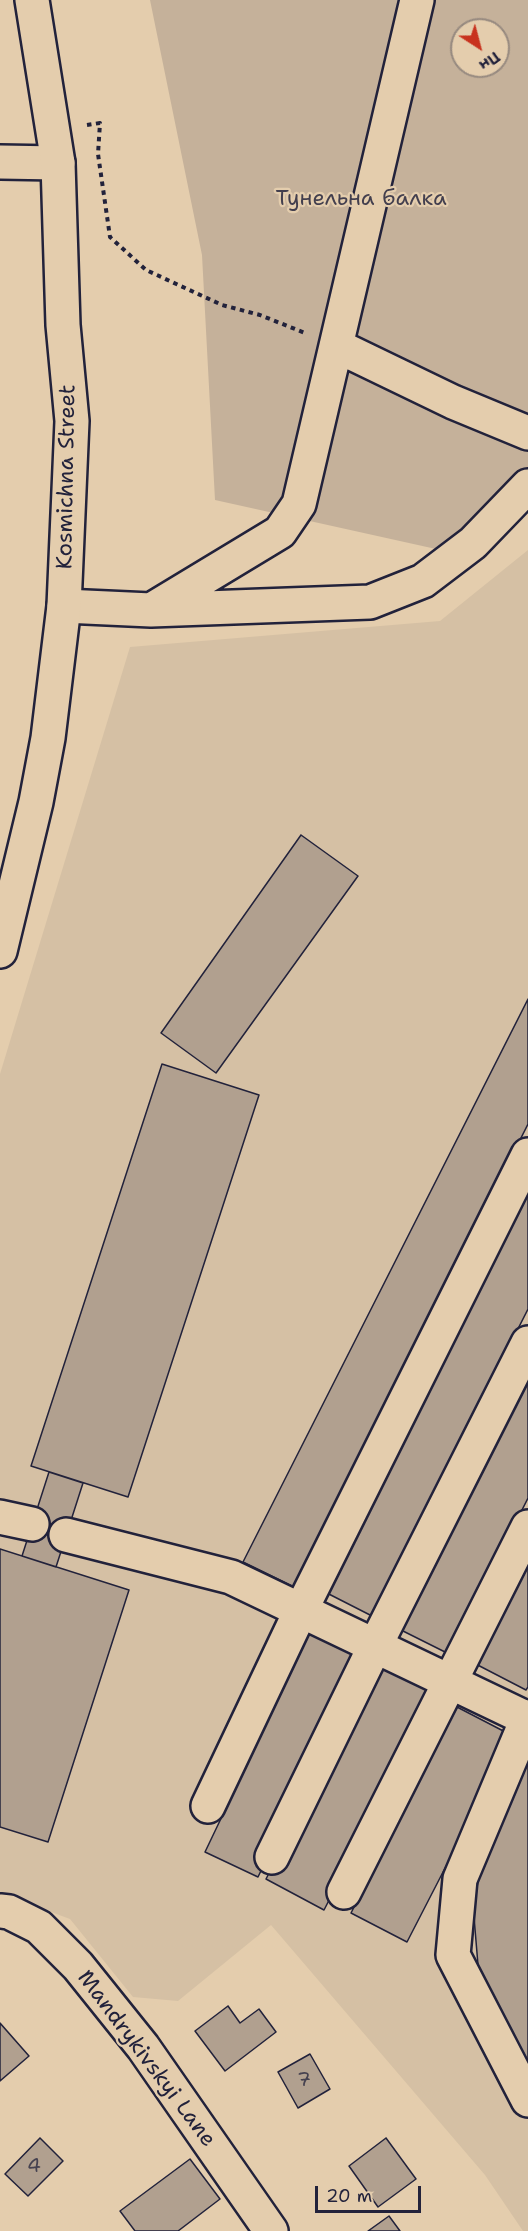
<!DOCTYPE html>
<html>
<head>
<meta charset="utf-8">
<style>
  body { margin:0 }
  #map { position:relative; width:528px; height:2231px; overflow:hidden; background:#e4cdad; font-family:"Shantell Sans",sans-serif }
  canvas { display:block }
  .north { position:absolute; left:450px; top:18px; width:60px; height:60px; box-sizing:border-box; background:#e4cdad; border:2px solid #96897f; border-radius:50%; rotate:144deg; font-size:16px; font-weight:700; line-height:24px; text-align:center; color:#22223b }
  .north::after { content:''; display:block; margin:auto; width:21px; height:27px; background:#c8321e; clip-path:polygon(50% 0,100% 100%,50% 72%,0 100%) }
  .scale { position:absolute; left:315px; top:2186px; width:106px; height:27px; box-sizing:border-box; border:3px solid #22223b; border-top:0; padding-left:8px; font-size:18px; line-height:21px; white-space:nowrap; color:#22223b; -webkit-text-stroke:4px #e4cdad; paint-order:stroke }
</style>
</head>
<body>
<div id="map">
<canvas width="528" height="2231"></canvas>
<div class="north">Пн</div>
<div class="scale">20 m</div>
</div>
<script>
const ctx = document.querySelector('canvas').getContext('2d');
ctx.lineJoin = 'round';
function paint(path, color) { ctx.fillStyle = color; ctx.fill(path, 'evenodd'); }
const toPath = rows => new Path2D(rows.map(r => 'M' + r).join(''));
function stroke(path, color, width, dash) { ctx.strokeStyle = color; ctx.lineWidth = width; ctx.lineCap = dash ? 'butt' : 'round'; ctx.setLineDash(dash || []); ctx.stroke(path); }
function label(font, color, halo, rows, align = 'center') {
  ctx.font = font + ' "Shantell Sans",sans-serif'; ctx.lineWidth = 4.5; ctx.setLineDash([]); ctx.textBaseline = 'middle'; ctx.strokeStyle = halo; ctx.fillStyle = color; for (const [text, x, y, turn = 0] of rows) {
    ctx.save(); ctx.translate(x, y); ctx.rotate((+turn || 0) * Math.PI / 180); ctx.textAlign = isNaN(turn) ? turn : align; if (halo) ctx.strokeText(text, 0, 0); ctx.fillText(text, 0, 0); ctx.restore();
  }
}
paint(toPath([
  [528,550,528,2231,523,2231,485,2175,271,1925,178,2001,133,1997,70,1919,0,1893,0,1074,130,647,440,621]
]), '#d5c0a4');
paint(toPath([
  [150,0,528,0,528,489,454,553,215,500,202,255],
  [462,30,498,30,498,66,462,66]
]), '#c5b19a');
const building = toPath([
  [301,835,358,876,216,1073,161,1033,301,835],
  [528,999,528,1124,294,1587,243,1562,528,999],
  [162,1064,259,1095,128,1497,31,1466,162,1064],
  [528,1172,528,1309,372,1616,317,1588,528,1172],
  [528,1358,528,1498,449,1654,393,1626,528,1358],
  [49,1472,83,1483,56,1567,22,1556,49,1472],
  [528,1544,528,1687,526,1690,468,1660,528,1544],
  [0,1549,129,1590,48,1842,0,1827,0,1549],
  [312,1628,365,1653,258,1877,205,1852,312,1628],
  [377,1664,435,1694,324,1910,266,1879,377,1664],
  [457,1707,513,1736,407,1942,351,1913,457,1707],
  [528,1760,528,2076,480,1989,473,1905,490,1827,528,1760],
  [228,2006,240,2023,259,2009,276,2032,225,2071,195,2031,228,2006],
  [0,2023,29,2056,0,2081,0,2023],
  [310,2054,330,2089,298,2108,278,2072,310,2054],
  [40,2138,63,2161,28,2196,5,2174,40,2138],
  [386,2138,416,2179,378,2207,349,2166,386,2138],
  [190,2159,220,2199,178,2231,135,2231,120,2211,190,2159],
  [389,2216,400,2231,368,2231,389,2216]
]);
paint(building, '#b1a08f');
stroke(building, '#22223b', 1.5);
const minor = toPath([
  [0,162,58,163],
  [337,346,453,402,528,433],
  [64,606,151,610,370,602,423,581,473,543,528,486],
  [151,610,280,532,299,504,417,0],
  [0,1517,32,1524],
  [66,1535,231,1577,528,1719],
  [528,1717,460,1879,453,1955,528,2100],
  [208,1806,301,1610,528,1155],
  [272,1857,375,1646,528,1343],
  [344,1892,528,1527],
  [0,1911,9,1912,39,1927,78,1966,143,2047,271,2231]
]);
const major = toPath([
  [0,951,36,802,48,738,64,606,72,421,63,325,58,163,32,0]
]);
stroke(minor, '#22223b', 38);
stroke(major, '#22223b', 38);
stroke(toPath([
  [87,125,100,123,98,154,110,237,146,270,222,305,260,315,305,333]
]), '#22223b', 4, [4.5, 4.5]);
stroke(minor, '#e4cdad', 33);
stroke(major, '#e4cdad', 33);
label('20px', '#464250', null, [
  ["7",304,2081],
  ["4",34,2167]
]);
label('22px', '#433f4e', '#e4cdad', [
  ["Тунельна балка",361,199]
]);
label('22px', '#22223b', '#e4cdad', [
  ["Kosmichna Street",67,477,-89],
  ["Mandrykivskyi Lane",146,2059,53]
]);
</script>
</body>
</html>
